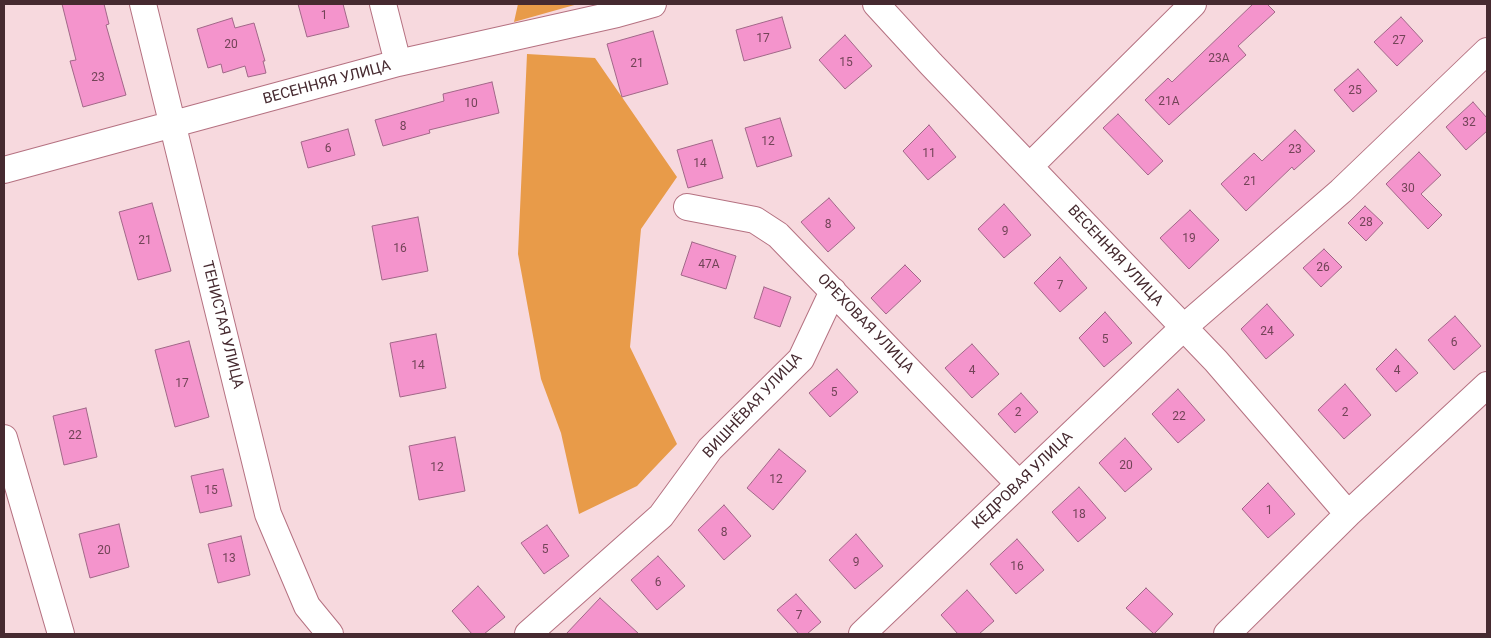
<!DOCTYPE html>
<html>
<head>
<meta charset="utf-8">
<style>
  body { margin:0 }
  #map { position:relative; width:1491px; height:638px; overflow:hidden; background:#f7d9de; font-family:Roboto,sans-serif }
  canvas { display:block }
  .frame { position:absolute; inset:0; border:5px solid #462a30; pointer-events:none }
</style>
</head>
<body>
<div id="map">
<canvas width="1491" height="638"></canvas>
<div class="frame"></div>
</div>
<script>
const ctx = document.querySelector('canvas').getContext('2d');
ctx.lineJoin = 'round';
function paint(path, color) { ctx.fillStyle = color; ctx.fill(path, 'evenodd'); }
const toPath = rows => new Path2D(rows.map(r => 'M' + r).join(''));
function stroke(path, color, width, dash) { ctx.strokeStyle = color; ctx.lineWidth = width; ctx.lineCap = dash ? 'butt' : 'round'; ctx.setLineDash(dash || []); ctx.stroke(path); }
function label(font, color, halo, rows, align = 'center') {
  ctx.font = font + ' Roboto,sans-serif'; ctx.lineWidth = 4; ctx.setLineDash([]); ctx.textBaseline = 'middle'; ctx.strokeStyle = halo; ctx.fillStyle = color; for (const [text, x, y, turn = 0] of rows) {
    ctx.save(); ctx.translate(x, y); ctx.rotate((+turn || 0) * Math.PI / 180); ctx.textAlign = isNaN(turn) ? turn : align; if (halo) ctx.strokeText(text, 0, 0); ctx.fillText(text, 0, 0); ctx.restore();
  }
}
paint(toPath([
  [518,4,578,4,514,22],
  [527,54,595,58,677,177,641,229,630,347,677,444,637,486,579,514,561,433,541,379,518,254]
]), '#e89b49');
const building = toPath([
  [62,4,104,4,109,24,106,25,126,95,83,107,70,61,76,60,62,4],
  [298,4,343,4,349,27,307,37,298,4],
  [1253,4,1267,4,1275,12,1238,46,1246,55,1169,125,1145,100,1168,78,1172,82,1253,4],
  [782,17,791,48,744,61,736,30,782,17],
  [1401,17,1423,41,1397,66,1374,42,1401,17],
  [232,18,235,28,254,23,265,61,263,61,266,73,248,77,245,66,223,73,221,64,208,68,197,29,232,18],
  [653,31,668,84,622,97,607,44,653,31],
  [845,35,872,66,845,89,819,60,845,35],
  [1358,69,1377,91,1353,112,1334,90,1358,69],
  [492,82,499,113,429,130,430,133,383,146,375,120,444,101,443,94,492,82],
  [1473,102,1487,118,1487,131,1466,150,1446,127,1473,102],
  [1118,114,1163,161,1148,175,1103,128,1118,114],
  [780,118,792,156,757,167,745,128,780,118],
  [929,125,956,157,928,180,903,151,929,125],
  [348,129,355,155,308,168,301,142,348,129],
  [1295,130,1315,151,1294,170,1292,167,1246,211,1221,184,1254,153,1262,161,1295,130],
  [712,140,723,178,688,188,677,150,712,140],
  [1419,152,1441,175,1421,194,1442,215,1428,229,1386,184,1419,152],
  [829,198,855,228,828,252,801,222,829,198],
  [152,203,171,271,138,280,119,212,152,203],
  [1004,204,1031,235,1004,258,978,229,1004,204],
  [1365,206,1383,223,1366,241,1348,223,1365,206],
  [1190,210,1219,240,1189,269,1160,238,1190,210],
  [418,217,428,271,382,280,372,226,418,217],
  [692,242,736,256,726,289,681,275,692,242],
  [1324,249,1342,267,1321,287,1303,268,1324,249],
  [1060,257,1087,288,1060,312,1034,283,1060,257],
  [905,265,921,281,886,314,871,298,905,265],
  [764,287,791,297,780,327,754,318,764,287],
  [1267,304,1294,335,1266,359,1241,329,1267,304],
  [1105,312,1132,343,1104,367,1079,338,1105,312],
  [1455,316,1481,346,1454,370,1428,340,1455,316],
  [436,334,446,388,400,397,390,343,436,334],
  [189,341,209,417,175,427,155,350,189,341],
  [972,344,999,374,972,398,945,368,972,344],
  [1396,349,1418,373,1396,392,1376,369,1396,349],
  [837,369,858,392,830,417,809,393,837,369],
  [1345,384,1371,415,1344,439,1318,410,1345,384],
  [1178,389,1205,420,1178,443,1152,414,1178,389],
  [1021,393,1038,412,1015,433,998,414,1021,393],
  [86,408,97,457,64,465,53,416,86,408],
  [455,437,465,491,419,500,409,446,455,437],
  [1125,438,1152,469,1125,492,1099,463,1125,438],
  [779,449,806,471,773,510,747,488,779,449],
  [223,469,232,506,200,513,191,476,223,469],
  [1268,483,1295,514,1268,538,1242,509,1268,483],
  [1079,487,1106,518,1078,542,1052,512,1079,487],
  [724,505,751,536,724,560,698,530,724,505],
  [119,524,129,567,90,578,79,534,119,524],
  [547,525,569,556,544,574,521,543,547,525],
  [856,534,883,566,855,589,829,560,856,534],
  [241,536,250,575,218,583,208,544,241,536],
  [1017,539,1044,570,1016,594,990,564,1017,539],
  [658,556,685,586,657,610,631,580,658,556],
  [478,586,505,617,484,634,472,634,452,611,478,586],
  [1146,588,1173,614,1154,634,1126,608,1146,588],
  [967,590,994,621,979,634,958,634,941,615,967,590],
  [796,594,821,622,807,634,799,634,777,610,796,594],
  [600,598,639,634,566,634,600,598]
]);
paint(building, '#f494cc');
stroke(building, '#a16788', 1);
const minor = toPath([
  [143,4,268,514,307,606,330,634],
  [383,4,398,63],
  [876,4,931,64,1216,361,1348,514],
  [1030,166,1193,4],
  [4,170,398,63,617,14,653,4],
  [687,207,755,220,778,235,1019,484],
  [4,438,61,634],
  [528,634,661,516,710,449,801,359,833,291],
  [862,634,1183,328,1341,191,1487,51],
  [1227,634,1348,514,1487,385]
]);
stroke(minor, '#b57181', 28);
stroke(minor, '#fff', 26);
label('12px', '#724457', null, [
  ["1",324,16],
  ["17",763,39],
  ["27",1399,41],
  ["20",231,45],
  ["23А",1219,59],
  ["15",846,63],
  ["21",637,64],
  ["23",98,78],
  ["25",1355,91],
  ["21А",1169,102],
  ["10",471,104],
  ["32",1469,123],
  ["8",403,127],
  ["12",768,142],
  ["6",328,149],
  ["23",1295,150],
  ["11",929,154],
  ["14",700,164],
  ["21",1250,182],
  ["30",1408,189],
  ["28",1366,223],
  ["8",828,225],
  ["9",1005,232],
  ["19",1189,239],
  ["21",145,241],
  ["16",400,249],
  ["47А",709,265],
  ["26",1323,268],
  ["7",1060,286],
  ["24",1267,332],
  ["5",1105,340],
  ["6",1454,343],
  ["14",418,366],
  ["4",972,371],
  ["4",1397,371],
  ["17",182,384],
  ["5",834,393],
  ["2",1018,413],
  ["2",1345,413],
  ["22",1179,417],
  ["22",75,436],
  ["20",1126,466],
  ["12",437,468],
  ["12",776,480],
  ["15",211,491],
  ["1",1269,511],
  ["18",1079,515],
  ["8",724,533],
  ["5",545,550],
  ["20",104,551],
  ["13",229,559],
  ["9",856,563],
  ["16",1017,567],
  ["6",658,583],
  ["7",799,616]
]);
label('15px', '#462a30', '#fff', [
  ["ВЕСЕННЯЯ УЛИЦА",327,83,-15],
  ["ВЕСЕННЯЯ УЛИЦА",1115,256,47],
  ["ОРЕХОВАЯ УЛИЦА",865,324,46],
  ["ТЕНИСТАЯ УЛИЦА",222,325,76],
  ["ВИШНЁВАЯ УЛИЦА",753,406,-47],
  ["КЕДРОВАЯ УЛИЦА",1023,481,-44]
]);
</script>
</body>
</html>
